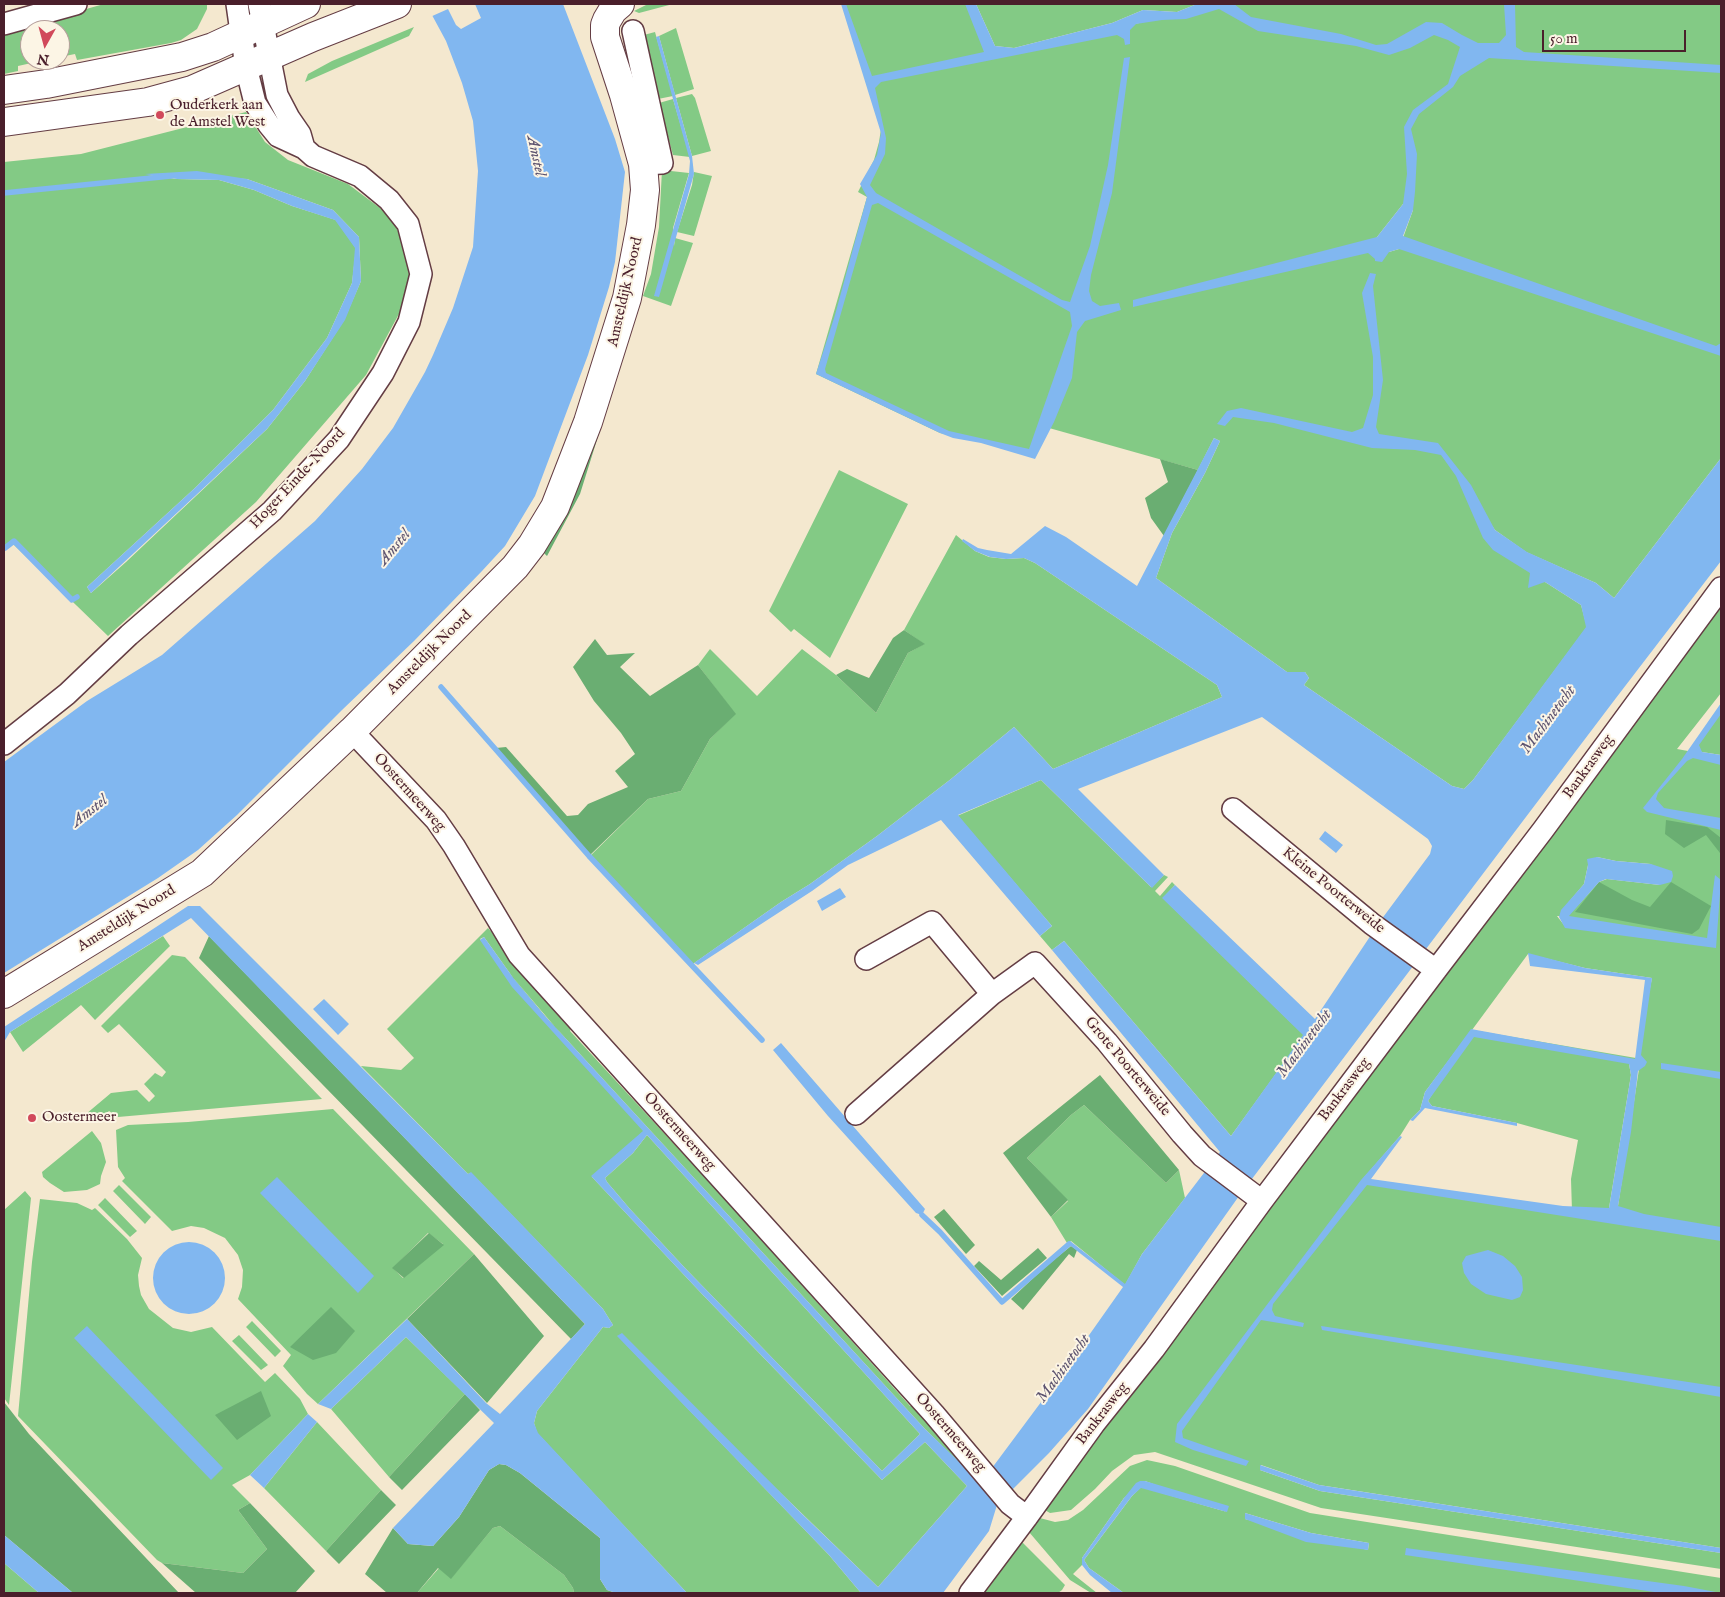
<!DOCTYPE html>
<html>
<head>
<meta charset="utf-8">
<style>
  body { margin:0 }
  #map { position:relative; width:1725px; height:1597px; overflow:hidden; background:#f4e8cf; font-family:"IM FELL English",serif }
  canvas { display:block }
  .frame { position:absolute; inset:0; border:5px solid #4a1f2b; pointer-events:none }
  .north { position:absolute; left:20px; top:20px; width:50px; height:50px; box-sizing:border-box; background:#fcf5e5; border:1px solid #b59f9b; border-radius:50%; rotate:187deg; font-size:14px; font-weight:700; line-height:20px; text-align:center; color:#4a1f2b }
  .north::after { content:''; display:block; margin:auto; width:18px; height:22px; background:#d1495b; clip-path:polygon(50% 0,100% 100%,50% 72%,0 100%) }
  .scale { position:absolute; left:1542px; top:30px; width:144px; height:22px; box-sizing:border-box; border:2px solid #4a1f2b; border-top:0; padding-left:6px; font-size:15px; line-height:18px; white-space:nowrap; color:#4a1f2b; -webkit-text-stroke:4px #fcf5e5; paint-order:stroke }
</style>
</head>
<body>
<div id="map">
<canvas width="1725" height="1597"></canvas>
<div class="frame"></div>
<div class="north">N</div>
<div class="scale">50 m</div>
</div>
<script>
const ctx = document.querySelector('canvas').getContext('2d');
ctx.lineJoin = 'round';
function paint(path, color) { ctx.fillStyle = color; ctx.fill(path, 'evenodd'); }
const toPath = rows => new Path2D(rows.map(r => 'M' + r).join(''));
function stroke(path, color, width, dash) { ctx.strokeStyle = color; ctx.lineWidth = width; ctx.lineCap = dash ? 'butt' : 'round'; ctx.setLineDash(dash || []); ctx.stroke(path); }
function label(font, color, halo, rows, align = 'center') {
  ctx.font = font + ' "IM FELL English",serif'; ctx.lineWidth = 4; ctx.setLineDash([]); ctx.textBaseline = 'middle'; ctx.strokeStyle = halo; ctx.fillStyle = color; for (const [text, x, y, turn = 0] of rows) {
    ctx.save(); ctx.translate(x, y); ctx.rotate((+turn || 0) * Math.PI / 180); ctx.textAlign = isNaN(turn) ? turn : align; if (halo) ctx.strokeText(text, 0, 0); ctx.fillText(text, 0, 0); ctx.restore();
  }
}
paint(toPath([
  [104,4,207,4,207,9,197,29,181,40,171,43,77,60,75,54,60,57,60,30,30,30,30,60,45,60,18,66,18,71,4,74,4,32],
  [648,4,673,4,639,13,634,11],
  [842,4,967,4,991,56,1175,15,1207,4,1721,4,1721,458,1614,598,1596,583,1526,552,1495,530,1460,482,1497,548,1545,582,1581,605,1587,627,1473,780,1464,789,1452,786,1304,685,1309,678,1305,672,1287,672,1156,578,1172,533,1205,473,1220,441,1214,438,1198,470,1042,426,1035,451,940,433,816,374,867,197,858,192,874,160,879,142,881,129],
  [1403,204,1413,210,1399,249,1389,252,1368,253,1377,237],
  [976,4,1197,4,1177,12,1143,10,1112,23,1014,48,995,46],
  [414,27,409,36,305,82,308,74,332,61],
  [676,28,694,89,675,95,659,36],
  [655,32,673,96,658,99,640,36],
  [692,94,695,98,711,151,692,156,676,98],
  [673,99,690,157,673,155,659,103],
  [246,112,265,142,288,160,348,184,384,211,396,227,407,252,411,282,407,299,366,375,256,502,108,636,12,543,8,548,5,546,4,547,4,162,81,154],
  [148,175,247,179,333,210,359,237,361,281,344,320,305,381,267,429,126,562,91,593,87,587,196,487,273,410,327,338,352,283,356,248,336,220,292,206,254,190,219,180,177,179],
  [662,170,689,173,673,228,674,246,675,238,693,243,671,306,643,296,651,274,659,227],
  [694,172,712,176,694,236,677,232,692,185],
  [839,470,908,504,830,658,794,629,791,632,769,611],
  [956,535,975,551,989,557,1006,559,1024,558,1035,563,1217,685,1222,697,1053,769,1014,727,951,779,877,836,810,884,781,902,690,966,589,857,648,799,681,791,710,739,735,714,698,665,710,649,757,696,802,649,836,675,876,713,908,653,924,644,904,630],
  [1721,603,1721,693,1677,749,1721,757,1721,1548,1345,1489,1319,1485,1261,1465,1260,1470,1320,1491,1721,1553,1721,1569,1321,1508,1155,1452,1134,1455,1112,1471,1095,1489,1071,1510,1050,1513,1043,1509],
  [1597,857,1616,861,1651,864,1660,885,1607,879,1599,882,1579,904,1568,903,1584,884,1588,865],
  [1557,916,1558,916,1619,926,1564,925],
  [1528,954,1585,968,1652,978,1636,1058,1472,1030],
  [1467,1036,1428,1101,1432,1106,1517,1123,1578,1140,1571,1179,1572,1211,1362,1180,1400,1136,1410,1120,1420,1110,1425,1092],
  [1641,1056,1618,1206,1617,1224,1609,1208,1631,1075,1629,1064],
  [1721,712,1721,755,1702,752,1694,749],
  [1041,780,1151,887,1164,875,1168,877,1155,891,1160,896,1172,882,1175,885,1163,898,1304,1035,1231,1136,1064,941,1052,950,1040,936,1052,926,957,816],
  [488,928,572,1025,570,1031,697,1169,704,1170,729,1204,910,1406,919,1406,980,1483,925,1429,545,1016,514,979,484,937,480,939,644,1131,592,1177,702,1294,882,1480,925,1442,967,1486,878,1587,617,1335,829,1555,861,1593,687,1593,537,1433,534,1423,537,1411,603,1327,609,1328,613,1325,603,1309,471,1173,468,1174,455,1161,361,1066,401,1070,414,1058,387,1029],
  [163,936,170,946,95,1020,81,1005,23,1052,10,1032],
  [172,955,185,957,322,1099,118,1117,109,1111,97,1122,87,1121,86,1114,111,1093,137,1090,149,1102,155,1096,144,1084,155,1073,162,1077,166,1072,119,1024,108,1033,101,1026],
  [1084,1105,1166,1183,1179,1170,1185,1198,1142,1254,1125,1285,1071,1241,1067,1243,1051,1217,1068,1201,1027,1158,1071,1115],
  [333,1109,474,1254,318,1404,307,1394,283,1366,291,1355,238,1299,242,1287,243,1270,238,1255,225,1238,204,1228,191,1226,172,1231,122,1181,125,1178,118,1167,116,1130,128,1125,188,1122],
  [428,1233,443,1244,403,1278,393,1268],
  [92,1131,101,1143,106,1162,101,1176,100,1184,87,1190,64,1192,50,1183,43,1177,42,1172],
  [647,1135,920,1434,882,1471,685,1268,630,1209,607,1182,605,1178,633,1153],
  [119,1185,151,1217,145,1224,113,1191],
  [25,1191,31,1198,9,1405,4,1398,4,1210],
  [105,1198,137,1231,130,1237,98,1205],
  [40,1199,77,1203,92,1210,95,1208,127,1239,142,1258,138,1275,139,1286,141,1295,149,1309,173,1328,191,1332,212,1327,265,1382,275,1373,300,1399,308,1414,250,1475,232,1485,250,1503,238,1510,267,1549,243,1573,162,1563,157,1560,18,1416,32,1262],
  [252,1321,281,1351,275,1357,246,1327],
  [239,1335,268,1365,261,1370,232,1341],
  [406,1337,465,1394,389,1477,331,1409],
  [317,1422,381,1490,326,1551,264,1488],
  [1147,1460,1175,1466,1310,1513,1721,1578,1721,1593,1124,1593,1089,1568,1084,1560,1132,1496,1141,1487,1227,1512,1145,1481,1124,1498,1082,1558,1082,1565,1073,1574,1097,1593,1091,1593,1070,1580,1029,1532,1036,1517,1055,1522,1068,1520,1083,1510,1130,1466],
  [1245,1513,1311,1533,1369,1543,1368,1550,1245,1519],
  [500,1526,564,1575,573,1588,574,1593,417,1593,439,1568,451,1578,493,1528],
  [1021,1541,1065,1585,1062,1590,1058,1593,981,1593],
  [4,1563,39,1593,4,1593]
]), '#83ca85');
paint(toPath([
  [612,378,616,379,580,494,547,556,542,551],
  [1160,459,1198,470,1164,536,1151,518,1145,498,1168,482],
  [904,630,925,644,908,653,876,713,836,675,847,669,869,678,893,638],
  [595,639,607,655,635,653,620,667,650,696,698,665,736,714,710,739,681,791,648,799,589,856,496,748,506,747,567,816,578,815,588,804,628,787,615,771,635,754,621,733,594,701,573,667],
  [1666,820,1707,827,1721,838,1721,852,1720,853,1706,835,1684,848,1665,834],
  [1599,882,1632,900,1650,907,1671,882,1711,906,1699,929,1692,934,1575,912],
  [209,936,585,1324,571,1339,199,958],
  [1100,1075,1179,1170,1166,1183,1084,1105,1071,1115,1027,1158,1068,1200,1051,1217,1003,1153],
  [944,1209,975,1245,966,1254,934,1217],
  [429,1233,444,1245,404,1278,392,1268],
  [1071,1246,1077,1250,1074,1258,1069,1254,1023,1310,1011,1299,1046,1266],
  [1038,1248,1047,1258,1002,1296,974,1266,979,1261,1001,1280],
  [474,1254,544,1336,487,1403,407,1319],
  [331,1307,355,1331,336,1353,313,1360,290,1347],
  [261,1391,271,1416,237,1440,215,1415],
  [465,1394,480,1410,402,1490,389,1477],
  [4,1402,29,1434,179,1593,73,1593,4,1535],
  [499,1464,506,1465,520,1473,600,1538,600,1579,607,1590,616,1593,574,1593,573,1588,564,1575,500,1526,493,1528,451,1579,438,1568,417,1593,387,1593,365,1574,393,1528,408,1544,433,1546,459,1517,489,1470],
  [381,1490,396,1505,339,1564,326,1551],
  [250,1503,315,1571,295,1593,196,1593,162,1563,243,1573,267,1549,238,1510]
]), '#6aae72');
paint(toPath([
  [426,4,563,4,615,139,625,172,615,262,609,287,588,355,535,496,505,546,482,571,414,641,342,710,237,815,198,850,158,878,4,973,4,762,87,701,162,655,315,521,362,469,393,428,425,372,433,355,453,308,473,247,478,171,473,121,462,83,446,41],
  [841,4,846,4,872,76,984,52,965,4,976,4,995,46,1014,48,1112,23,1143,10,1177,12,1197,4,1234,4,1251,17,1341,34,1376,45,1387,44,1426,22,1442,23,1462,35,1478,43,1499,43,1506,35,1504,4,1515,4,1516,47,1524,52,1721,65,1721,73,1489,58,1460,76,1453,87,1419,114,1411,129,1417,154,1415,192,1413,210,1403,236,1716,346,1721,343,1721,356,1399,249,1389,252,1382,262,1375,261,1375,259,1368,253,1133,307,1133,300,1377,237,1403,204,1407,174,1404,127,1413,110,1448,84,1460,47,1448,40,1434,35,1410,48,1389,55,1356,46,1258,31,1219,9,1186,19,1162,20,1136,24,1130,30,1130,44,1125,45,1124,39,1117,35,881,82,875,88,886,138,885,154,870,185,876,193,1062,300,1070,302,1090,246,1108,165,1124,58,1130,57,1112,193,1091,275,1089,291,1092,301,1100,306,1119,303,1121,310,1085,321,1077,332,1072,378,1054,422,1035,459,981,443,953,438,940,433,816,374,835,315,867,197,860,184,877,155,881,133],
  [878,203,1070,312,1072,326,1029,449,949,431,826,373,825,369,872,205],
  [659,36,692,156,694,174,659,297,654,296,689,174,690,161,656,37],
  [197,171,247,179,333,210,359,237,361,281,345,320,305,381,267,429,91,593,87,587,196,487,273,410,327,338,352,283,355,248,335,220,292,206,254,190,219,180,177,179,145,174],
  [1370,273,1376,274,1373,286,1383,380,1376,427,1379,434,1438,443,1471,485,1495,530,1527,552,1596,583,1614,598,1721,458,1721,561,1616,698,1239,1196,1088,1409,1049,1453,997,1505,989,1531,943,1593,861,1593,829,1555,617,1336,622,1333,801,1513,878,1587,967,1486,925,1442,882,1480,702,1294,591,1176,643,1131,512,987,480,940,484,937,514,979,545,1016,925,1429,980,1482,992,1468,1056,1382,1123,1287,1067,1243,1070,1241,1125,1284,1142,1254,1220,1152,1052,950,1064,941,1231,1136,1303,1035,1162,898,1175,885,1315,1019,1381,920,1430,854,1432,846,1428,839,1262,717,1078,789,1164,875,1152,888,1041,780,958,815,1052,926,1040,936,941,820,848,865,812,891,698,965,694,963,781,902,810,884,877,836,951,779,1014,727,1053,769,1222,697,1217,685,1035,563,1024,558,1006,559,990,557,975,551,962,541,963,539,978,548,987,550,1011,554,1045,526,1066,537,1137,586,1214,438,1220,441,1205,473,1172,533,1156,578,1287,672,1305,672,1309,678,1304,685,1452,786,1464,789,1473,780,1586,627,1581,605,1545,582,1528,588,1530,573,1493,550,1483,538,1456,476,1441,455,1415,450,1372,448,1274,423,1233,417,1225,426,1217,424,1227,411,1241,408,1352,432,1363,428,1373,395,1373,357,1362,293],
  [647,1135,920,1434,882,1471,685,1268,630,1209,607,1182,605,1178,633,1153],
  [1721,703,1721,714,1699,745,1702,752,1721,755,1721,765,1693,758,1687,761,1658,793,1656,799,1664,808,1721,818,1721,830,1647,812,1643,808,1682,759],
  [1325,831,1343,845,1336,853,1319,839],
  [1597,857,1616,861,1651,864,1672,871,1673,876,1671,882,1660,885,1606,879,1599,882,1569,916,1707,938,1715,875,1721,880,1716,948,1565,928,1559,917,1561,910,1584,884,1588,865,1587,859],
  [840,888,846,897,822,911,817,901],
  [188,906,200,906,468,1174,471,1172,603,1309,613,1325,609,1328,603,1327,537,1411,534,1423,538,1433,687,1593,616,1593,607,1590,600,1579,600,1538,520,1473,506,1465,499,1464,489,1470,459,1517,433,1546,408,1544,393,1528,494,1423,406,1337,331,1409,318,1404,407,1319,486,1403,500,1414,585,1324,191,918,10,1032,4,1042,4,1027],
  [1528,953,1585,968,1652,978,1641,1055,1647,1062,1645,1066,1638,1071,1631,1132,1618,1206,1644,1214,1721,1227,1721,1241,1367,1185,1273,1304,1272,1310,1275,1316,1304,1323,1303,1327,1261,1320,1182,1431,1183,1438,1249,1461,1246,1466,1193,1450,1175,1442,1177,1424,1361,1180,1400,1136,1402,1137,1371,1179,1563,1206,1609,1208,1631,1075,1629,1064,1474,1037,1428,1101,1432,1106,1517,1123,1517,1126,1425,1108,1413,1121,1410,1120,1420,1110,1425,1092,1471,1029,1635,1059,1645,980,1530,966],
  [324,999,349,1024,338,1035,313,1009],
  [781,1043,925,1209,922,1215,916,1213,828,1116,773,1050],
  [1661,1063,1721,1072,1721,1079,1661,1069],
  [277,1177,374,1276,358,1293,260,1193],
  '153 1278a36 36 0 1 1 72 0a36 36 0 1 1-72 0Z',
  [1488,1250,1503,1256,1515,1266,1522,1277,1523,1290,1520,1297,1512,1300,1486,1294,1471,1284,1464,1273,1462,1263,1466,1256],
  [87,1326,223,1468,211,1480,74,1338],
  [1321,1326,1721,1387,1721,1397,1322,1330],
  [308,1414,317,1422,264,1488,250,1475],
  [1260,1465,1319,1485,1721,1548,1721,1553,1320,1491,1260,1470],
  [1140,1481,1145,1481,1229,1506,1227,1512,1141,1488,1132,1496,1084,1560,1089,1568,1124,1593,1112,1593,1090,1575,1082,1565,1082,1558,1124,1498,1136,1483],
  [1245,1513,1311,1533,1369,1543,1368,1550,1306,1542,1245,1519],
  [4,1535,10,1540,73,1593,39,1593,4,1563],
  [1406,1548,1684,1586,1721,1593,1661,1593,1405,1555]
]), '#81b7f0');
paint(toPath([
  [424,4,475,4,481,18,461,29,456,25,448,9,430,17]
]), '#f4e8cf');
stroke(toPath([
  [4,193,171,176],
  [5,548,14,541,72,600,77,597],
  [441,687,589,856,762,1040],
  [922,1215,940,1232,1002,1302,1069,1244]
]), '#81b7f0', 5.5);
const street = toPath([
  [259,4,277,95,289,118,300,134,304,148],
  [4,24,76,4],
  [633,31,662,163,643,164],
  [352,731,436,820,454,846,519,955,934,1414,1010,1504,1027,1517],
  [4,744,67,694,129,635,272,511,339,439,383,373,409,322,421,274,408,224,389,200,360,176,313,156,304,148,278,136,269,125,255,103,246,67,237,4],
  [1233,809,1372,924,1436,970],
  [866,959,932,922,992,994],
  [856,1114,992,994,1035,963,1107,1042,1182,1134,1202,1156,1262,1201],
  [970,1593,1027,1517,1094,1424,1154,1349,1262,1201,1436,970,1543,830,1721,588]
]);
const secondary = toPath([
  [4,90,46,84,182,57,213,47,306,4],
  [4,122,148,102,192,90,313,37,397,4],
  [4,994,202,873,352,731,515,567,532,545,555,507,588,422,627,298,641,225,645,190,643,164,624,95,605,37,605,25,607,20,613,10,620,4]
]);
stroke(street, '#643d44', 24);
stroke(secondary, '#643d44', 30);
stroke(street, '#fff', 21);
stroke(secondary, '#fff', 28);
for (const [x, y, r, color] of [
  [160,115,5,"#d1495b"],
  [32,1118,5,"#d1495b"]
]) { const dot = new Path2D(); dot.arc(x, y, r, 0, 2 * Math.PI); ctx.fillStyle = color; ctx.fill(dot); stroke(dot, '#fcf5e5', 2); }
label('15px', '#4a1f2b', '#fcf5e5', [
  ["Ouderkerk aan",170,106],
  ["de Amstel West",170,123],
  ["Oostermeer",42,1118]
], 'left');
label('15px', '#4a1f2b', '#fcf5e5', [
  ["Amsteldijk Noord",626,292,-77],
  ["Hoger Einde-Noord",298,479,-47],
  ["Amsteldijk Noord",430,653,-45],
  ["Bankrasweg",1589,767,-54],
  ["Oostermeerweg",409,793,48],
  ["Kleine Poorterweide",1333,891,39],
  ["Amsteldijk Noord",127,919,-32],
  ["Grote Poorterweide",1127,1067,50],
  ["Bankrasweg",1345,1090,-53],
  ["Oostermeerweg",679,1132,48],
  ["Bankrasweg",1103,1414,-52],
  ["Oostermeerweg",950,1433,49]
]);
label('italic 16px', '#5d5470', '#fcf5e5', [
  ["Amstel",535,156,78],
  ["Amstel",395,548,-50],
  ["Machinetocht",1549,720,-53],
  ["Amstel",90,812,-38],
  ["Machinetocht",1305,1044,-53],
  ["Machinetocht",1064,1369,-54]
]);
</script>
</body>
</html>
